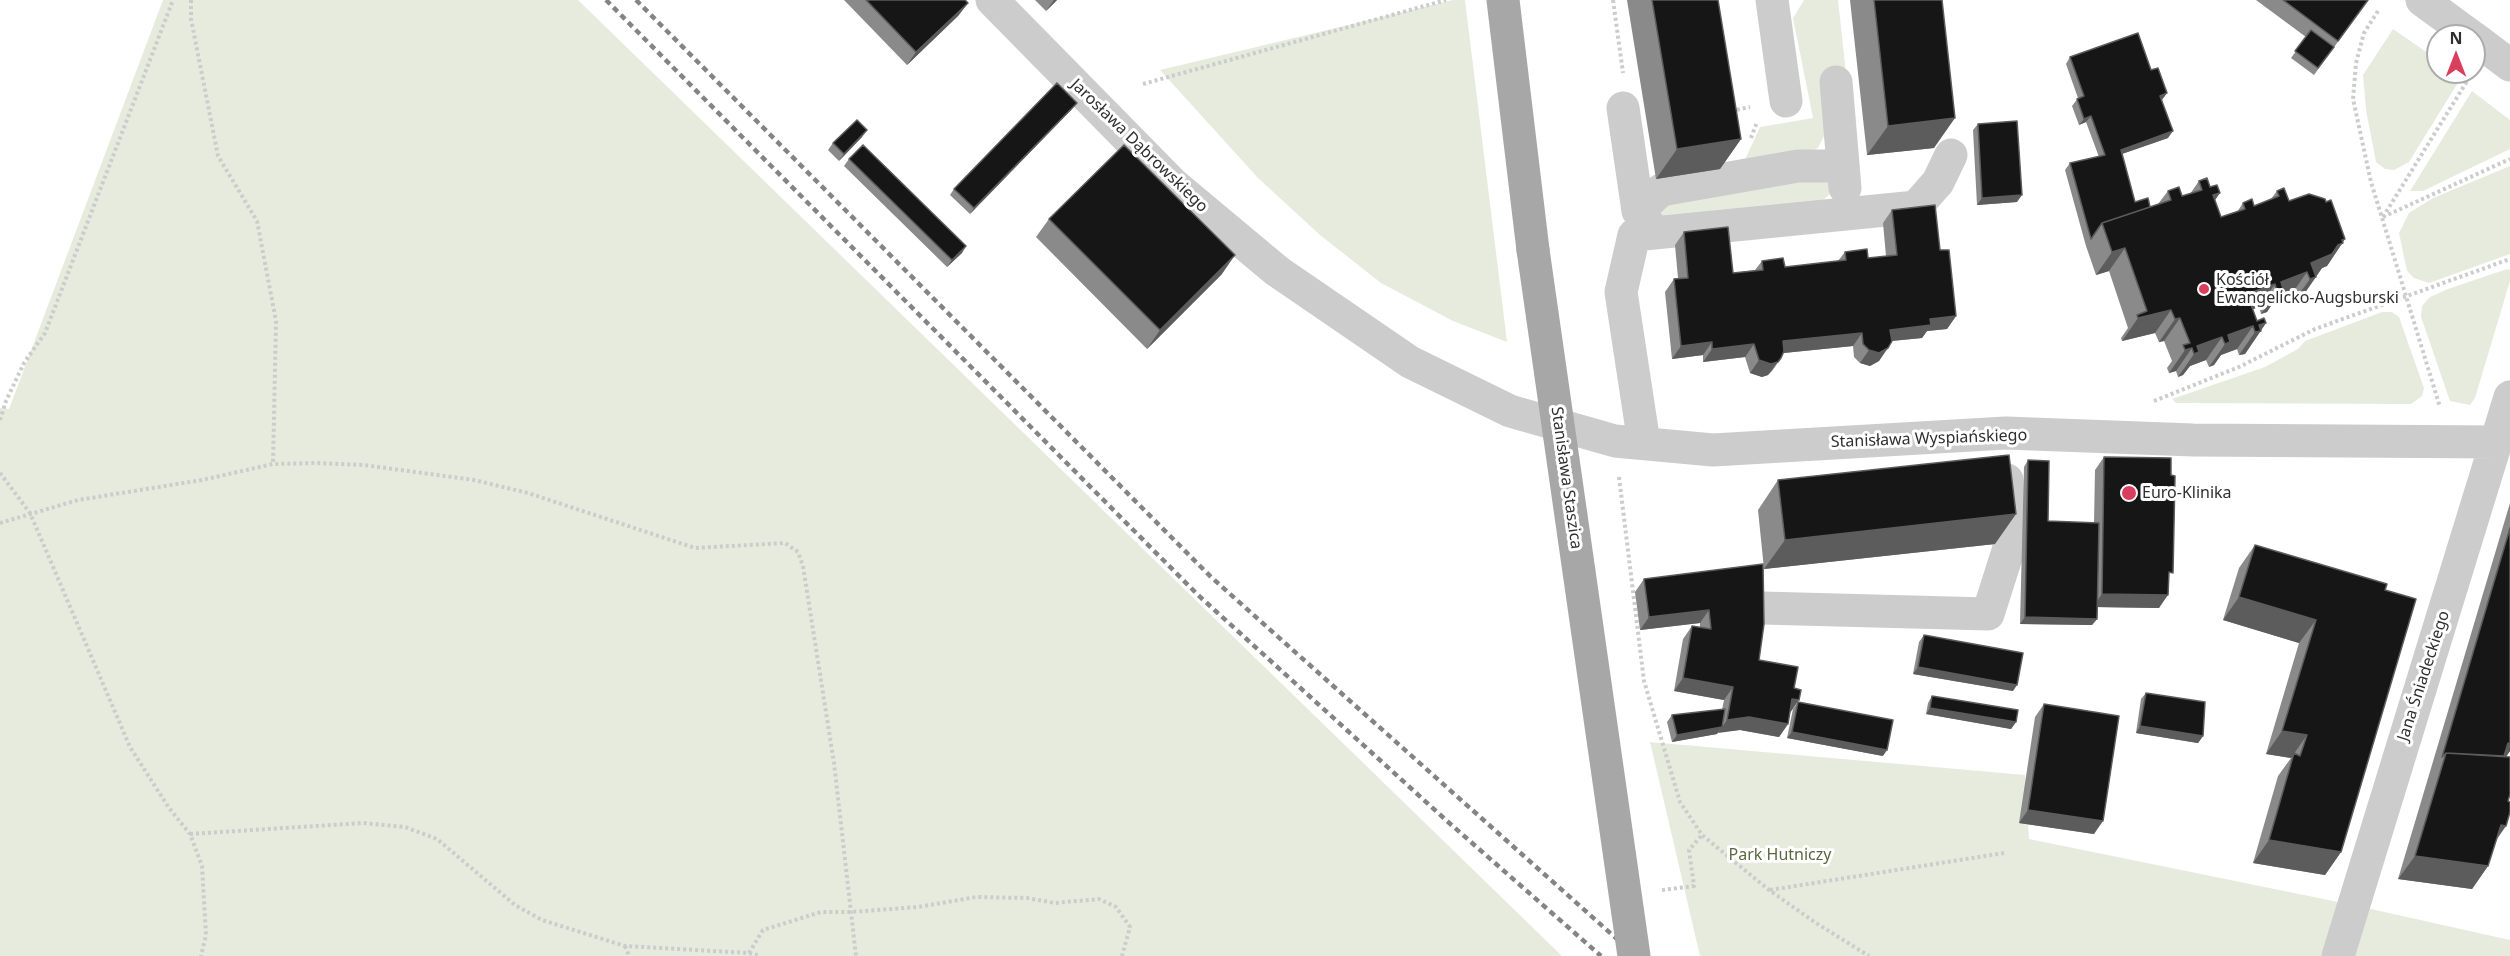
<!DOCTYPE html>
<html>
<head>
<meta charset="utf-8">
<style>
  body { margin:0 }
  #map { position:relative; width:2510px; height:956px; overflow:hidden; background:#fff; font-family:"Noto Sans",sans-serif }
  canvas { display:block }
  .north { position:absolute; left:2426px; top:24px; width:60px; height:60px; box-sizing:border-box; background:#fff; border:2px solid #acacac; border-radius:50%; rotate:0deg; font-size:16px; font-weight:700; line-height:24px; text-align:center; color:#2f2f2f }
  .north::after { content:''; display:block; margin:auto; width:21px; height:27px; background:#d93e5f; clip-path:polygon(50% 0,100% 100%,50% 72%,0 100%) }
</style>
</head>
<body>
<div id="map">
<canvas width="2510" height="956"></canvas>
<div class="north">N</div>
</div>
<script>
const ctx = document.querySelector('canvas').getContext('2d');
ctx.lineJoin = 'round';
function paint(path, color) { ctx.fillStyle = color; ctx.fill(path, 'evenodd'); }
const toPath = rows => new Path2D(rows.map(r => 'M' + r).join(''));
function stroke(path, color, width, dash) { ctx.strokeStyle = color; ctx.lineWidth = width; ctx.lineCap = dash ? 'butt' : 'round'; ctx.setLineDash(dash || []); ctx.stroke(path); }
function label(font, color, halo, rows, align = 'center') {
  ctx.font = font + ' "Noto Sans",sans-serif'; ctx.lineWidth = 6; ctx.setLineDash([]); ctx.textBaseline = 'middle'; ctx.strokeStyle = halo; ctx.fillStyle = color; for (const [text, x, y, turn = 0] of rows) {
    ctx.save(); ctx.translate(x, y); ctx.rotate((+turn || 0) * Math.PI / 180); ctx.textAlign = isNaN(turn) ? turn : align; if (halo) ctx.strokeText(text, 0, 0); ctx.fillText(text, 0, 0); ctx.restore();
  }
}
paint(toPath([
  [163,0,578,0,1562,956,0,956,0,408,9,409],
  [1453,0,1465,0,1507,342,1453,321,1381,283,1320,235,1258,178,1160,70],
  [1804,0,1838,0,1846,73,1824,136,1818,148,1811,151,1743,164,1760,127,1813,118,1793,18],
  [2393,29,2438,60,2438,72,2451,72,2459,81,2409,162,2394,170,2385,169,2376,162,2366,110,2363,75],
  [2472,91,2510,120,2510,149,2423,191,2410,191],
  [2510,166,2510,254,2429,283,2414,278,2407,271,2399,233,2409,213,2433,198],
  [1810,169,1832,185,1829,195,1820,203,1652,218,1661,203],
  [2507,269,2510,270,2510,281,2475,398,2470,405,2450,401,2421,317,2422,306,2430,297,2448,289],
  [2382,312,2392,312,2399,317,2424,388,2422,396,2411,404,2176,403,2172,399,2265,367,2298,349,2305,341],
  [1650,742,2025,775,2029,839,2353,905,2510,940,2510,956,1700,956]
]), '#e7ebde');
stroke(toPath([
  [191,0,191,19,218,156,257,221,276,321,273,464],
  [1613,0,1623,73],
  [2378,11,2364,33,2356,63,2353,99,2371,182,2440,407],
  [1143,84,1446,0],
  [1731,111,1750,107],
  [1751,138,1757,122],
  [2383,217,2469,78],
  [2383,217,2510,159],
  [2154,401,2239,367,2315,329,2510,259],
  [0,420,6,401,24,363,45,333,173,0],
  [0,473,30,513,130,747,169,808,190,834,202,866,206,935,201,956],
  [1619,477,1644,681,1680,802,1702,835,1769,890,1816,923,1869,956],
  [0,523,78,500,202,480,273,464,316,463,364,465,474,480,528,493,695,548,785,543,798,552,803,566,834,763,856,956],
  [190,834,363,823,405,827,437,839,515,905,542,920,625,946,749,953,761,956],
  [1662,890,1694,886,1689,850,1702,835],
  [1770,890,2004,853],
  [625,946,629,956],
  [749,953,763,930,821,912,851,912,918,907,976,897,1027,898,1055,903,1099,899,1116,907,1130,927,1122,956]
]), '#ccc', 4, [3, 3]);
stroke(toPath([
  [992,0,1174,185,1277,271,1410,362,1510,411,1615,441,1713,450,2006,433,2193,440,2497,442],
  [1772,0,1786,101],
  [2422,0,2471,36],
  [2474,38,2510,65],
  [1836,82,1845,188],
  [1623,108,1638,211,1649,225],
  [1638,211,1661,190,1798,166,1830,166,1843,170],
  [1644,443,1621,292,1634,235,1916,207,1938,182,1951,155],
  [1762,608,1988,614,2009,548,2007,480],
  [2338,956,2510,397]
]), '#ccc', 33);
stroke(toPath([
  [1503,0,1533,250]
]), '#a7a7a7', 33);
stroke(toPath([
  [606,0,1198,595,1447,821,1601,956],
  [636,0,1211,577,1636,956]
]), '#848484', 4.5, [6, 4.5]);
stroke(toPath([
  [1533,250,1634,956]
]), '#a7a7a7', 33);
paint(toPath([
  [844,0,965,0,968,3,958,16,907,65],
  [1035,0,1057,0,1046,11],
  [1627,0,1718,0,1741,139,1720,169,1656,179],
  [1850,0,1942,0,1934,148,1867,155],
  [2256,0,2368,0,2314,75,2291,58,2306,37],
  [2070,57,2162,100,2168,138,2122,154,2135,202,2150,207,2158,204,2168,191,2182,196,2190,194,2199,181,2215,200,2221,217,2237,212,2243,203,2254,206,2271,199,2277,191,2289,201,2343,242,2327,266,2322,268,2300,300,2293,302,2291,295,2274,301,2267,312,2261,314,2259,307,2253,309,2257,321,2266,323,2245,354,2239,355,2237,349,2221,355,2214,365,2209,367,2206,360,2190,366,2183,375,2178,377,2176,371,2169,373,2167,368,2172,361,2164,341,2159,342,2155,333,2122,341,2121,338,2128,328,2109,271,2096,275,2086,246,2065,170,2070,163,2099,157,2086,122,2079,125,2072,106,2078,98,2066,64],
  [1072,109,970,214,950,195,954,189],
  [1978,124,2017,202,1977,205,1973,130],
  [862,137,839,161,828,150,833,143],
  [849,159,962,253,947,267,844,166],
  [1892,210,1940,250,1956,316,1947,329,1927,331,1922,338,1891,341,1879,361,1870,366,1860,363,1854,357,1853,346,1783,353,1781,358,1772,371,1768,375,1762,377,1750,373,1745,357,1703,362,1703,355,1672,359,1665,292,1674,279,1678,278,1675,245,1684,232,1733,273,1755,270,1762,261,1785,267,1838,261,1845,252,1868,258,1886,256,1883,223],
  [1049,219,1222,274,1147,349,1036,237],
  [2104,457,2169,579,2159,608,2097,607,2097,619,2092,625,2020,624,2024,467,2028,460,2048,521,2094,523,2095,470],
  [1778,480,1995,544,1764,569,1758,510],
  [2510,503,2510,751,2506,757,2496,840,2488,866,2472,889,2398,879],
  [2255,545,2385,590,2341,852,2325,875,2253,863,2278,776,2291,758,2266,754,2299,643,2223,620,2239,568],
  [1763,564,1759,660,1790,713,1788,724,1779,737,1740,730,1718,732,1717,734,1672,742,1667,722,1672,715,1722,710,1724,700,1674,691,1683,639,1692,626,1700,627,1700,623,1640,630,1635,592,1644,579],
  [1924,635,2013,691,1913,674,1919,642],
  [2146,693,2203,736,2198,743,2136,733,2141,699],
  [1932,696,2016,722,2011,729,1926,714,1928,703],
  [1798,702,1883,756,1787,738,1793,709],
  [2044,704,2094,834,2019,823,2035,717]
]), '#8a8a8a');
paint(toPath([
  [1054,0,1057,0,1046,11],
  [968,3,958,16,907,65,916,52],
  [2167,93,2162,100,2156,102,2160,96],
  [1077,103,1072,109,970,214,974,208],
  [2091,116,2086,122,2079,125,2084,119],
  [1955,118,1934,148,1867,155,1888,126],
  [867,130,862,137,839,161,844,154],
  [2173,131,2168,138,2116,156,2121,150],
  [1741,139,1720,169,1656,179,1677,149],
  [2220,193,2204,216,2213,195],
  [2022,195,2017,202,1977,205,1982,198],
  [2345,239,2327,266,2322,268,2300,300,2293,302,2310,279,2307,272,2291,295,2274,301,2267,312,2261,314,2277,291,2281,282,2311,263,2342,240],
  [966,246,962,253,947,267,952,260],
  [2125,248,2109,271,2096,275,2112,252],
  [1235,255,1222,274,1147,349,1160,330],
  [2275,284,2259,307,2231,317,2247,294],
  [2171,310,2155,333,2122,341,2138,318],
  [1956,316,1947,329,1927,331,1922,338,1881,342,1890,330,1930,319],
  [2180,318,2164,341,2159,342,2175,319],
  [2266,323,2245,354,2239,355,2255,332,2259,325],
  [2253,326,2237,349,2221,355,2214,365,2209,367,2225,344,2228,335],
  [1862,333,1853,346,1774,354,1783,341],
  [2222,337,2206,360,2190,366,2183,375,2178,377,2194,354,2197,346],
  [1712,342,1703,355,1672,359,1681,346],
  [1754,344,1745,357,1703,362,1712,349],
  [1888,348,1879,361,1870,366,1860,363,1869,350],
  [2192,348,2176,371,2169,373,2185,350],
  [1781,358,1768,375,1762,377,1750,373,1759,360],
  [2016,514,1995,544,1764,569,1785,540],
  [2102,594,2168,595,2159,608,2093,607],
  [2239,597,2316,620,2299,643,2223,620],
  [1709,610,1700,623,1640,630,1649,617],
  [2025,617,2097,619,2092,625,2020,624],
  [1918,667,2017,685,2013,691,1913,674],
  [1683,678,1733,687,1724,700,1674,691],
  [1792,699,1799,700,1790,713],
  [1930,708,2016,722,2011,729,1926,714],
  [1749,717,1788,724,1779,737,1740,730,1718,733,1727,720],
  [2140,726,2203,736,2198,743,2136,733],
  [1722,727,1717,734,1672,742,1677,735],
  [2282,731,2307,735,2291,758,2266,754],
  [1792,732,1887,750,1883,756,1787,738],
  [2508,743,2510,744,2510,751,2490,780],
  [2028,810,2103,821,2094,834,2019,823],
  [2501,825,2506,826,2490,849],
  [2269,840,2341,852,2325,875,2253,863],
  [2415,856,2488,866,2472,889,2398,879]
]), '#5c5c5c');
const building = toPath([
  [866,0,965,0,968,3,916,52,866,0],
  [1652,0,1718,0,1741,139,1677,149,1652,0],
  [1874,0,1942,0,1955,118,1888,126,1874,0],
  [2283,0,2368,0,2338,41,2283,0],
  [2311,30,2334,47,2318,68,2295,51,2311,30],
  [2138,33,2151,70,2158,68,2167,93,2160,96,2173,131,2121,150,2135,202,2148,198,2150,207,2102,223,2091,239,2070,163,2105,155,2091,116,2084,119,2077,99,2084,96,2070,57,2138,33],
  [1057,83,1077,103,974,208,954,189,1057,83],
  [857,120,867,130,844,154,833,143,857,120],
  [2017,121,2022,195,1982,198,1978,124,2017,121],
  [863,145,966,246,952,260,849,159,863,145],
  [1124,145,1235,255,1160,330,1049,219,1124,145],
  [2207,178,2210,187,2217,185,2220,193,2213,195,2221,217,2245,209,2243,203,2252,199,2254,206,2279,196,2277,191,2284,188,2289,201,2309,194,2325,199,2326,202,2331,200,2345,239,2342,240,2343,243,2338,245,2332,254,2311,263,2316,277,2310,279,2307,272,2281,282,2283,289,2277,291,2275,284,2247,294,2257,321,2264,318,2266,323,2259,325,2261,331,2255,332,2253,326,2228,335,2230,342,2225,344,2222,337,2197,346,2199,352,2194,354,2192,348,2185,350,2183,345,2190,343,2180,318,2175,319,2171,310,2138,318,2137,315,2147,311,2125,248,2112,252,2102,223,2171,200,2168,191,2179,187,2182,196,2202,190,2199,181,2207,178],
  [1935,205,1940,250,1949,250,1956,316,1930,319,1931,325,1890,330,1892,341,1888,348,1879,353,1869,350,1863,344,1862,333,1783,341,1784,351,1781,358,1778,362,1771,364,1759,360,1754,344,1712,349,1712,342,1681,346,1674,279,1688,278,1684,232,1728,227,1733,273,1763,270,1762,261,1783,258,1785,267,1846,260,1845,252,1867,249,1868,258,1897,255,1892,210,1935,205],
  [2009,455,2016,514,1785,540,1778,480,2009,455],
  [2104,457,2171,458,2171,475,2175,476,2173,573,2169,572,2168,595,2102,594,2104,457],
  [2028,460,2049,461,2048,521,2099,523,2097,619,2025,617,2028,460],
  [2510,528,2510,744,2508,743,2504,756,2446,753,2442,757,2510,528],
  [2255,545,2387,584,2385,590,2416,599,2341,852,2269,840,2294,753,2300,756,2307,735,2282,731,2316,620,2239,597,2255,545],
  [1763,564,1764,624,1759,660,1798,667,1794,688,1801,690,1799,700,1792,699,1788,724,1749,717,1727,720,1733,687,1683,678,1692,626,1711,629,1709,610,1649,617,1644,579,1763,564],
  [1924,635,2023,653,2017,685,1918,667,1924,635],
  [2146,693,2205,702,2203,736,2140,726,2146,693],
  [1932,696,2018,710,2016,722,1930,708,1932,696],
  [1798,702,1893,720,1887,750,1792,732,1798,702],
  [2044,704,2119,716,2103,821,2028,810,2044,704],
  [1725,709,1722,727,1677,735,1672,715,1725,709],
  [2446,753,2510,757,2510,794,2508,801,2510,802,2510,812,2506,826,2501,825,2488,866,2415,856,2446,753]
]);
paint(building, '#161616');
stroke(building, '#5c5c5c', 1.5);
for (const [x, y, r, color] of [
  [2204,289,6,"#d93e5f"],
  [2129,493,8,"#d93e5f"]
]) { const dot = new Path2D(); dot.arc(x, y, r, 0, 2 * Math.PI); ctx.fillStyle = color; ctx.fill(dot); stroke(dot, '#fff', 2); }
label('16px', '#2f2f2f', '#fff', [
  ["Jarosława Dąbrowskiego",1139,146,44],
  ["Stanisława Wyspiańskiego",1929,439,-2],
  ["Stanisława Staszica",1566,478,82],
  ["Jana Śniadeckiego",2424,676,-72]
]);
label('16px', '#2f2f2f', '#fff', [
  ["Kościół",2216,280],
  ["Ewangelicko-Augsburski",2216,298],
  ["Euro-Klinika",2142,493]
], 'left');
label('16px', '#58683f', '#fff', [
  ["Park Hutniczy",1780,855]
]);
</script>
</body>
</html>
